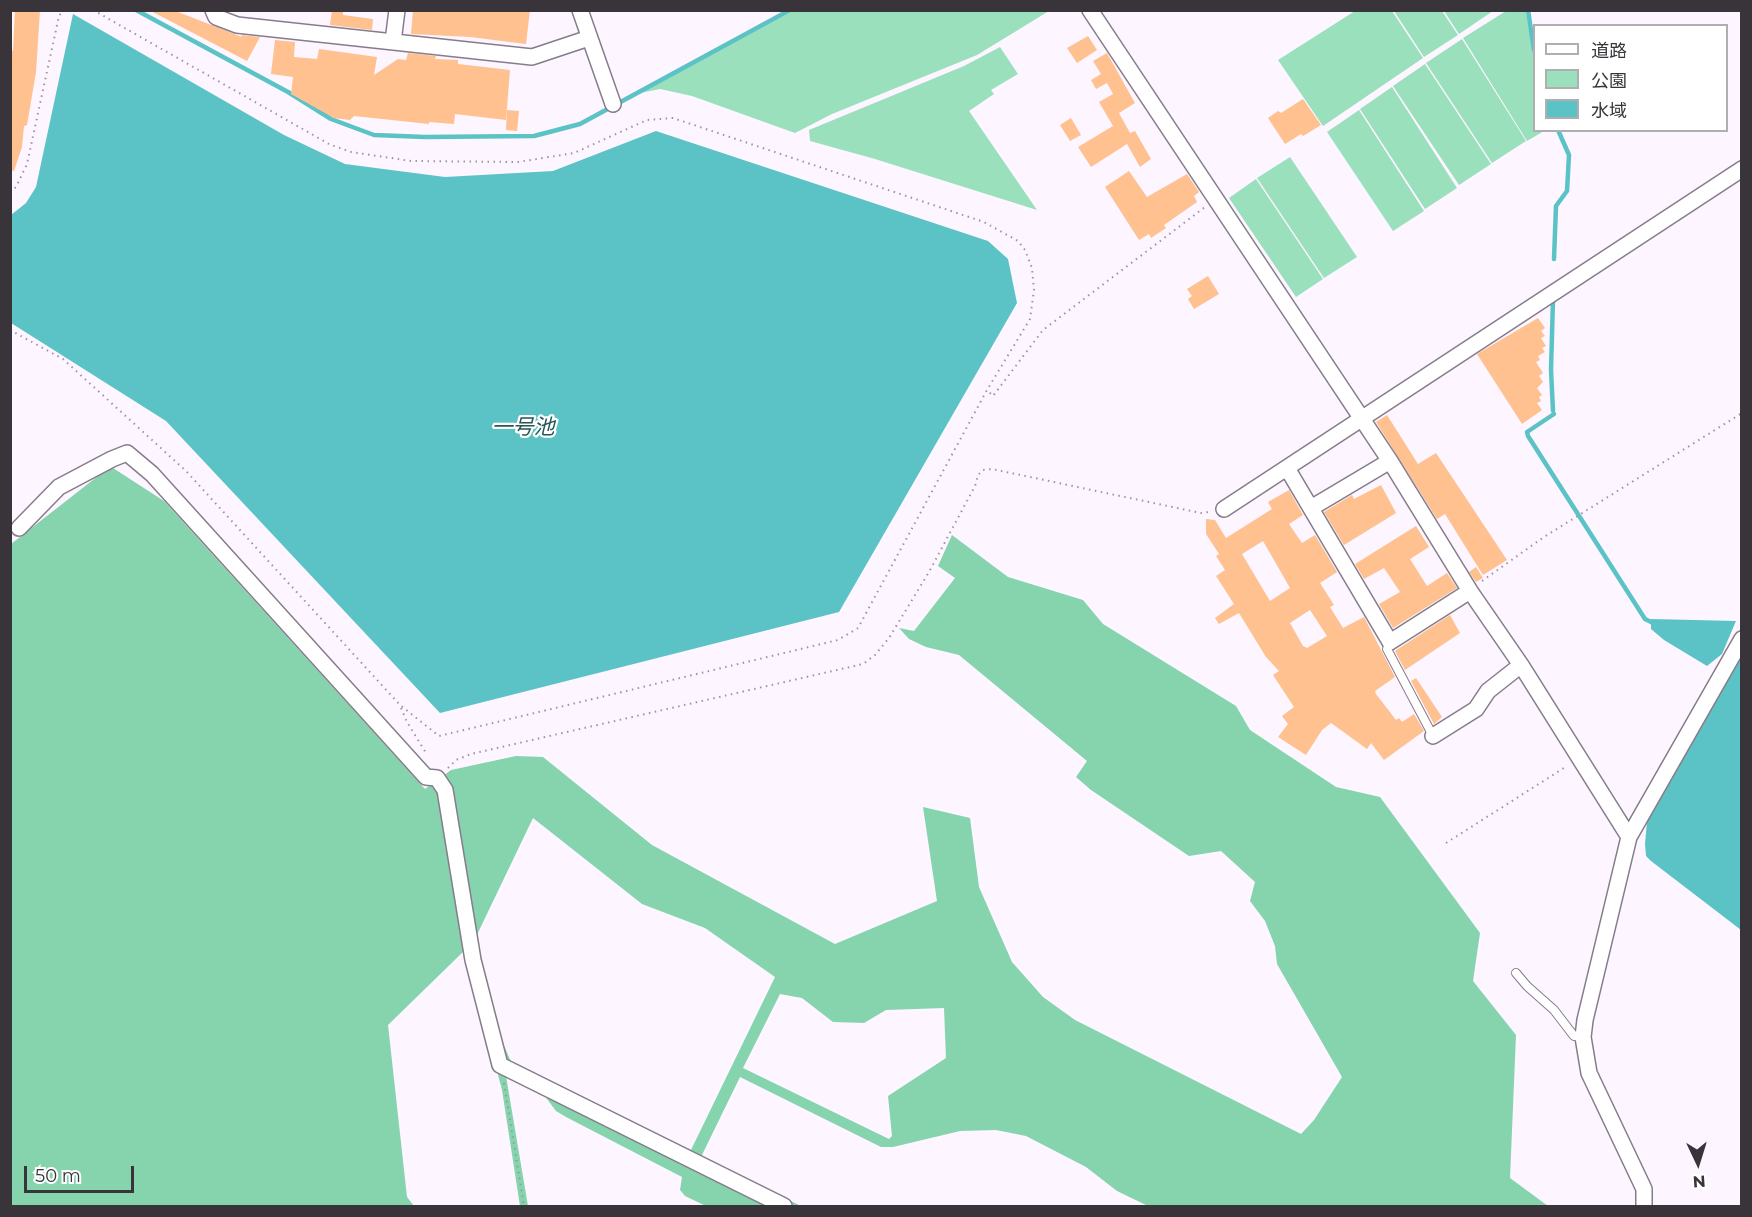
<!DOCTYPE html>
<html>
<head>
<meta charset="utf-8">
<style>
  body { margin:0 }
  #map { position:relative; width:1752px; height:1217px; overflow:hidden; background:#fdf5ff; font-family:Montserrat,"Noto Sans JP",sans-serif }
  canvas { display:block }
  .frame { position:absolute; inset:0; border:12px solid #39343a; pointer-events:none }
  .legend { position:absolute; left:1533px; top:24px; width:195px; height:108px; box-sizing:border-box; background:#fff; border:2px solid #b0aeb0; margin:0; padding:8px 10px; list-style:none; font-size:18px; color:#39343a }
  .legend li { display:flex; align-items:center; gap:12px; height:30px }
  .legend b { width:30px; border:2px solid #b0aeb0 }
  .north { position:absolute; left:1668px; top:1133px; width:60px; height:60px; -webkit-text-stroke:4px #fff; paint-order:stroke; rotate:176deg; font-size:16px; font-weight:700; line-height:24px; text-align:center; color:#39343a }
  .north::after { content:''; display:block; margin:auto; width:21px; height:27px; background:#39343a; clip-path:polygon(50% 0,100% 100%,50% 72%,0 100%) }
  .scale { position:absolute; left:24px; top:1166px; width:110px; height:27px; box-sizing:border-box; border:3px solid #39343a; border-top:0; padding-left:8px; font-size:18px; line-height:21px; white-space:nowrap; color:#39343a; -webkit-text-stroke:4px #fff; paint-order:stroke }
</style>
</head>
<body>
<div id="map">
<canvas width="1752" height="1217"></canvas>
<div class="frame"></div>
<ul class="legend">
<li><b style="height:8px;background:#fff"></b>道路</li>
<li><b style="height:16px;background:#9ae0bc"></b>公園</li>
<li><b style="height:16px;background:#5bc3c6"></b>水域</li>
</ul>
<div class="north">N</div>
<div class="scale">50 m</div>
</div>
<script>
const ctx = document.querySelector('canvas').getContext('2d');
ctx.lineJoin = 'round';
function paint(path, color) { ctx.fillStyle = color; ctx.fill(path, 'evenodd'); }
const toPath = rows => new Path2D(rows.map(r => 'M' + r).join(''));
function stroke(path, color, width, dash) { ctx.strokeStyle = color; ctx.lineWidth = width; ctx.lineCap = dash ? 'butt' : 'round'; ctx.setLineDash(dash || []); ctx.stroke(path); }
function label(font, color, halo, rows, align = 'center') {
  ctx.font = font + ' Montserrat,"Noto Sans JP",sans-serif'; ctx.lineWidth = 4.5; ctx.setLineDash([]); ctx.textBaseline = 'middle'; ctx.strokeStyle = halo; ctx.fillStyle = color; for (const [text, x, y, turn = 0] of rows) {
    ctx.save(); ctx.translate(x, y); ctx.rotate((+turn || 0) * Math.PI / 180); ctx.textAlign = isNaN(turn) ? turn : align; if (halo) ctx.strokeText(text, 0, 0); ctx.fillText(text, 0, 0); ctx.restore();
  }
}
paint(toPath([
  [793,11,793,10,1049,11,977,55,832,114,795,133,692,96,660,89,640,93],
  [1355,11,1392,11,1423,58,1323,126,1278,60],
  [1394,11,1442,11,1458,35,1424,57],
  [1444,11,1493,11,1459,34],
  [1506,11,1526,11,1534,58,1534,130,1544,131,1527,141,1463,38],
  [1462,39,1526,141,1492,163,1426,63],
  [1000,47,1018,74,991,90,994,94,969,111,1037,210,875,159,810,141,809,130,964,66],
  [1425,64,1491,164,1459,185,1393,86],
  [1392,87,1457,188,1425,209,1360,109],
  [1359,110,1424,211,1393,231,1327,132],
  [1290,157,1357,257,1324,278,1257,178],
  [1256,179,1323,279,1296,297,1229,198]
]), '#9ae0bc');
paint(toPath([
  [113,468,164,501,425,789,451,770,516,756,543,757,652,845,835,944,937,901,923,807,970,818,979,887,1012,962,1043,997,1075,1020,1301,1134,1314,1120,1342,1077,1277,964,1275,946,1265,921,1250,901,1255,882,1221,851,1189,856,1091,790,1076,777,1087,761,959,655,926,647,909,639,899,628,914,631,955,578,938,566,952,535,1008,577,1083,600,1103,624,1236,706,1250,730,1336,787,1380,797,1480,933,1473,981,1516,1035,1510,1178,1548,1206,1148,1206,1117,1191,1086,1167,1026,1136,996,1130,960,1131,893,1147,881,1147,740,1077,701,1157,801,1206,706,1206,685,1196,680,1190,682,1177,566,1117,556,1111,544,1095,506,1076,528,1206,520,1206,502,1090,465,950,388,1025,407,1197,414,1206,11,1206,11,544,98,476],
  [533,818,642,904,705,928,775,977,691,1150,512,1064,487,1006,474,941],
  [780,994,802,998,833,1022,864,1023,886,1010,944,1008,946,1058,888,1096,892,1136,889,1139,743,1068]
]), '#85d4ad');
paint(toPath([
  [73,14,284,135,345,164,445,177,553,171,656,131,988,241,1008,259,1017,303,839,612,440,713,166,421,11,323,11,215,26,203,36,187],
  [1651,619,1736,621,1722,654,1707,666,1664,640,1651,629],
  [1737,660,1741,660,1741,930,1651,861,1646,856,1645,844,1647,821]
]), '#5bc3c6');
stroke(toPath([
  [136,10,288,92,331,119,374,135,425,137,534,136,580,124,790,10],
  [1528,10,1534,50],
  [1554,259,1556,206,1567,191,1569,155,1558,130],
  [1553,411,1551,370,1553,299],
  [1554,414,1527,432,1528,436,1645,619,1655,624]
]), '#5bc3c6', 4.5);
paint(toPath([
  [15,10,40,10,36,72,27,125,24,126,22,147,14,171,10,170,10,51,13,51],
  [149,10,173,10,242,37,241,35,260,37,247,61],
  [332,10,343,10,343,15,373,19,372,30,330,25],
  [413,10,530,10,526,44,470,37,411,34],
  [1088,36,1097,50,1077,63,1067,48],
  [275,40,295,42,294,57,317,59,319,49,377,57,374,75,398,59,406,60,408,53,436,56,435,59,458,60,458,64,510,70,506,120,455,114,454,124,429,122,429,124,354,116,350,120,334,118,291,94,293,77,271,74],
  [1107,53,1135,103,1119,113,1130,133,1135,131,1151,159,1140,167,1127,144,1091,167,1078,147,1113,126,1099,102,1113,94,1107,83,1096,89,1091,80,1101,74,1093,61],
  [1303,99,1321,125,1303,136,1301,134,1285,144,1268,118,1278,111,1281,113],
  [507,110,519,111,517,131,506,130],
  [1071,118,1081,135,1070,141,1060,125],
  [1129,171,1147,197,1187,174,1199,192,1194,196,1197,202,1164,225,1166,228,1151,238,1149,234,1139,240,1105,187],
  [1208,276,1219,294,1194,309,1188,299,1192,296,1187,289],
  [1538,318,1545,328,1541,331,1545,336,1541,338,1546,346,1542,348,1545,352,1538,356,1540,360,1536,362,1543,373,1539,376,1543,382,1537,388,1542,395,1539,397,1541,401,1537,403,1542,410,1522,424,1477,354],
  [1387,415,1418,464,1436,453,1507,560,1483,575,1445,514,1437,519,1376,422],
  [1381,485,1396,513,1344,545,1324,512,1352,495,1354,499],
  [1289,490,1303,515,1289,524,1302,543,1315,535,1337,572,1320,583,1334,605,1330,607,1343,628,1364,617,1395,677,1375,691,1376,694,1396,720,1399,718,1402,722,1414,714,1424,731,1384,760,1371,743,1367,749,1331,723,1322,730,1306,755,1278,737,1288,724,1282,716,1294,707,1273,675,1279,671,1266,657,1239,613,1219,624,1215,618,1234,604,1216,576,1225,570,1216,556,1219,554,1206,534,1206,519,1215,520,1226,538,1272,509,1268,502],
  [1263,541,1290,588,1270,601,1242,554],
  [1310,610,1327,636,1307,648,1303,646,1290,623],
  [1416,526,1429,547,1410,559,1427,586,1447,573,1457,588,1393,628,1379,604,1400,592,1384,568,1364,579,1355,564],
  [1476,567,1483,578,1476,582,1469,572],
  [1450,615,1460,633,1405,670,1395,651],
  [1416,678,1442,717,1434,724,1411,681]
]), '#fec18f');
const lane = toPath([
  [1390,642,1387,649,1433,736],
  [1516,973,1527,986,1554,1010,1574,1036,1583,1037]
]);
const street = toPath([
  [213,10,216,17,237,25,532,57,583,40],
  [580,10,613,104],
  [1090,10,1390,461,1470,591,1521,665,1629,837],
  [393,42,397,10],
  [1287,468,1390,642,1470,591],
  [1311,508,1390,461],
  [1224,509,1742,169],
  [19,528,59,487,112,459,127,453,152,474,426,777,437,778,445,790,473,960,500,1065,784,1206],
  [1433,736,1476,709,1488,691,1521,665],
  [1644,1206,1644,1189,1589,1073,1583,1037,1585,1020,1629,837,1742,639]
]);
stroke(lane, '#877c8a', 10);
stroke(street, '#877c8a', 18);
stroke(toPath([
  [93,10,329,144,351,152,411,161,518,162,574,153,647,120,673,118,984,222,1018,241,1025,250,1032,268,1034,290,1030,319,987,390],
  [10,192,16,187,27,164,59,16,63,10],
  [10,330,63,359,186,471,400,705,439,736,838,640,858,628,987,390,993,396,1043,330,1205,207],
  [1482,581,1544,537,1742,413],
  [401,708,407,722,426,753],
  [448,768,456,760,471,754,863,664,875,655,889,638,929,572,975,486,978,475,983,470,992,469,1201,513,1209,512],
  [1446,843,1567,766],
  [504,1083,524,1206]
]), '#9c959d', 2, [1.5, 4.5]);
stroke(lane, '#fff', 8);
stroke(street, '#fff', 15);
label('italic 21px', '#275557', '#fff', [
  ["一号池",523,428]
]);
</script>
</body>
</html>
